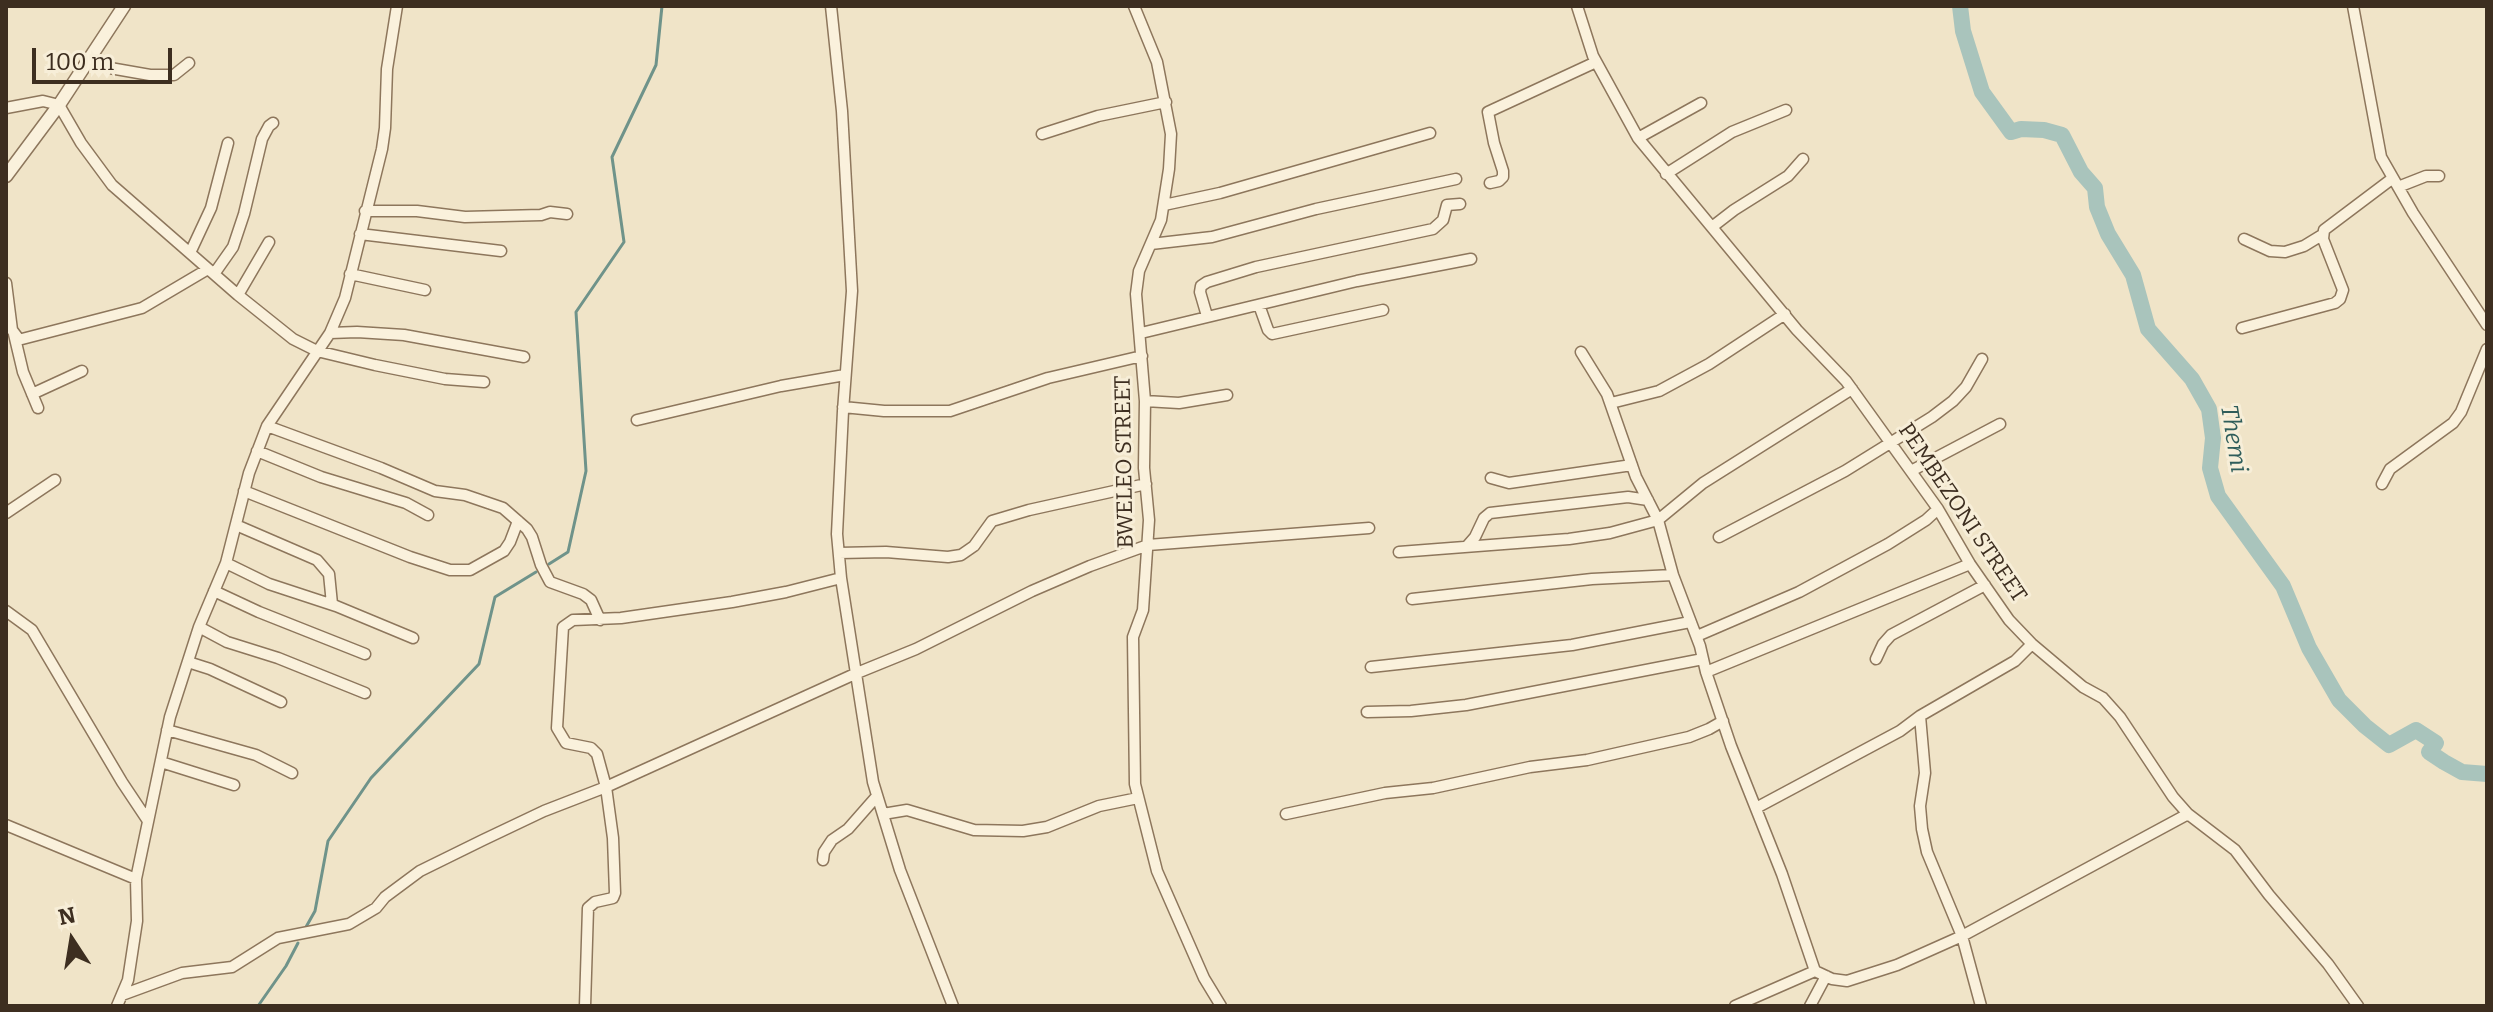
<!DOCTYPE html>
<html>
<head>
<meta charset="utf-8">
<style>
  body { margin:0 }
  #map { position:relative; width:2493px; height:1012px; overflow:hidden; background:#f0e4c8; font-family:Bitter,serif }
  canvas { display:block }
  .frame { position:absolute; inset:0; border:8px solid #3d2e20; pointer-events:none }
  .north { position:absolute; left:32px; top:900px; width:80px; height:80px; -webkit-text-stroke:6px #f7eed8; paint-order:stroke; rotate:348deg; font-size:22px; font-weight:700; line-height:32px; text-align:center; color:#3d2e20 }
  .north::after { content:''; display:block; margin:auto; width:28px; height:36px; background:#3d2e20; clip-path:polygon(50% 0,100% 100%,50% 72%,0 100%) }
  .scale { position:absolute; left:32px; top:48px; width:140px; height:36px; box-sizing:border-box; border:4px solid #3d2e20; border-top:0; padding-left:10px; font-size:24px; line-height:28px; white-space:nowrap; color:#3d2e20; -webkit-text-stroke:6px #f7eed8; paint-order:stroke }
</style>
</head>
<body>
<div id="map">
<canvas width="2493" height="1012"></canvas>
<div class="frame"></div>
<div class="north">N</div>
<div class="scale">100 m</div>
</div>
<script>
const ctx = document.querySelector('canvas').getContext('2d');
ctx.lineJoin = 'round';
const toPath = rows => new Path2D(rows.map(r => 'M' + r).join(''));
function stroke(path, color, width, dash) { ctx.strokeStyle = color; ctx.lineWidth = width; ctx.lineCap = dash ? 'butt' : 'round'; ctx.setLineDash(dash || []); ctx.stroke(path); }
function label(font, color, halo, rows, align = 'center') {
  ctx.font = font + ' Bitter,serif'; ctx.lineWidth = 6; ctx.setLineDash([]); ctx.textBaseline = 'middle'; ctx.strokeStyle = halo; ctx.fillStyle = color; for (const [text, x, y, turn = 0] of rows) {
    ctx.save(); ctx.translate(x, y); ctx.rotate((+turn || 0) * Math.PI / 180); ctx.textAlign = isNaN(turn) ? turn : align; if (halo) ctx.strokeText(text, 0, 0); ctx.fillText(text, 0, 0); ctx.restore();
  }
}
stroke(toPath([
  [549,564,568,552,586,471,576,312,624,242,612,157,656,65,662,6],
  [306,927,315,911,328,841,371,778,479,664,495,597,536,572],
  [258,1006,286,966,298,943]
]), '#6f938a', 3);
stroke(toPath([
  [1960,6,1963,31,1982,92,2011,132,2021,129,2044,130,2062,135,2081,172,2095,188,2097,207,2108,234,2133,275,2148,329,2192,379,2209,409,2213,438,2210,468,2218,496,2283,586,2309,648,2339,700,2365,726,2389,745,2416,730,2436,743,2429,752,2444,762,2462,772,2487,774]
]), '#a9c4bc', 16);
const minor = toPath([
  [831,6,842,111,852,291,843,411,837,534,841,578,873,782,900,870,953,1006],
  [1134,6,1157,62,1171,134,1169,169,1161,220,1139,271,1136,294,1145,401,1144,468,1149,520,1143,610,1133,637,1135,784,1157,871,1204,978,1221,1006],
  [1577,6,1593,56,1638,138,1797,330,1846,381,1938,509,1970,564,2009,620,2032,644,2083,687,2103,698,2120,717,2173,797,2188,814,2235,850,2269,895,2328,964,2358,1006],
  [2353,6,2381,157,2413,213,2487,325],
  [90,57,110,68,150,75,174,75,189,63],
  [6,108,43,101,59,105,81,143,112,185,238,295,293,339,317,351,375,365,445,379,484,382],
  [1042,134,1098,116,1166,102],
  [1638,138,1701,103],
  [1666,174,1732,132,1786,110],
  [1490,183,1499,181,1503,177,1503,171,1494,143,1488,112,1596,62],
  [2398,187,2426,176,2439,176],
  [1164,205,1220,193,1430,133],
  [365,211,417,211,465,217,541,215,550,212,567,214],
  [1712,227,1734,210,1788,176,1803,159],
  [360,234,501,251],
  [2244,239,2270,251,2285,252,2304,246,2322,235],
  [1151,244,1212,237,1316,209,1456,179],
  [190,253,211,208,228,143],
  [214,274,233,247,244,214,262,139,269,126,273,123],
  [350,274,425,290],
  [6,283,12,330,18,338,22,339,142,308,208,269],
  [238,295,269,242],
  [1259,305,1268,330,1272,334,1383,310],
  [1207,316,1200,292,1201,286,1207,282,1256,267,1433,229,1443,220,1447,205,1460,204],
  [2242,328,2335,303,2340,299,2343,290,2323,239,2324,230,2393,178],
  [330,333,357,332,404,335,524,357],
  [1141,333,1357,281,1471,259],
  [14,334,23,372,38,408],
  [1581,352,1607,394,1636,477,1658,520,1673,575,1700,646,1706,672,1731,746,1782,874,1815,971],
  [32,394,82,371],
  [1145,401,1179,403,1227,395],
  [1611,403,1659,391,1709,364,1785,314],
  [843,407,884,411,950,411,1048,378,1142,356],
  [637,420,781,386,845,375],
  [267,426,381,468,435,491,465,495,503,508,527,529,532,537,541,565,550,582,583,594,591,600,600,620],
  [257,451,321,477,406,503,428,515],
  [1911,471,2000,424],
  [1491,478,1509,483,1632,465],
  [2382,484,2390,469,2453,423,2461,412,2487,349],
  [244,491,410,557,450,570,470,570,504,551,510,542,518,521],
  [6,513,55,480],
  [236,525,317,560,329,574,332,604],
  [1719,537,1845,471,1932,417,1953,401,1966,387,1982,359],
  [1468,545,1475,537,1484,518,1490,513,1628,497,1648,500],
  [1399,552,1569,539,1610,533,1658,520,1703,483,1852,389],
  [839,553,886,552,948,557,961,555,974,546,992,521,1029,510,1146,484],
  [226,563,269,584,336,606,413,638],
  [214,591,259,612,365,654],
  [1412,599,1592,579,1673,575],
  [6,611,32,630,122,782,148,821],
  [199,627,227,642,278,658,365,693],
  [1697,636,1799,592,1888,544,1926,520,1938,509],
  [1876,659,1883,644,1891,635,1985,585],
  [188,662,210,669,281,702],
  [1371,667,1572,645,1690,622],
  [1706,672,1970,564],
  [1367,712,1411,711,1466,705,1703,659],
  [1920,716,1925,773,1920,806,1922,829,1927,852,1962,936,1981,1006],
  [167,730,256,755,292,773],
  [161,762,234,785],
  [1756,808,1900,731,1920,716,2015,661,2032,644],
  [883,814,907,810,974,830,1023,831,1047,827,1099,806,1138,798],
  [1286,814,1385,793,1433,788,1530,767,1587,760,1689,737,1709,729,1723,721],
  [6,825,136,879],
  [823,860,824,852,832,840,848,829,877,796],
  [122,995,182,973,232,967,278,938,349,924,376,908,385,897,420,871,483,840,544,811,606,787,857,673,916,649,1032,591,1090,566,1148,545,1369,528],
  [117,1006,128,980,137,921,136,879,170,717,199,627,226,563,249,473,267,426,330,333,345,298,382,149,385,128,387,69,397,6],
  [585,1006,588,908,595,902,613,898,615,893,613,838,606,787,597,754,591,748,566,743,557,728,563,627,573,620,621,618,732,602,786,592,841,578],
  [1735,1006,1815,971,1832,979,1847,981,1897,965,1962,936,2188,814],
  [1810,1006,1826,976]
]);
const tertiary = toPath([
  [6,176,59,105,124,6]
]);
stroke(minor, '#8d765c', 13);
stroke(tertiary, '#8d765c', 15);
stroke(minor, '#faf1dc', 10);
stroke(tertiary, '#faf1dc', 12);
label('22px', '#3d2e20', '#f7eed8', [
  ["BWELEO STREET",1125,462,-91],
  ["PEMBEZONI STREET",1962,513,56]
]);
label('italic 24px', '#2f5d5a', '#f7eed8', [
  ["Themi",2233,439,81]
]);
</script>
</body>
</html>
